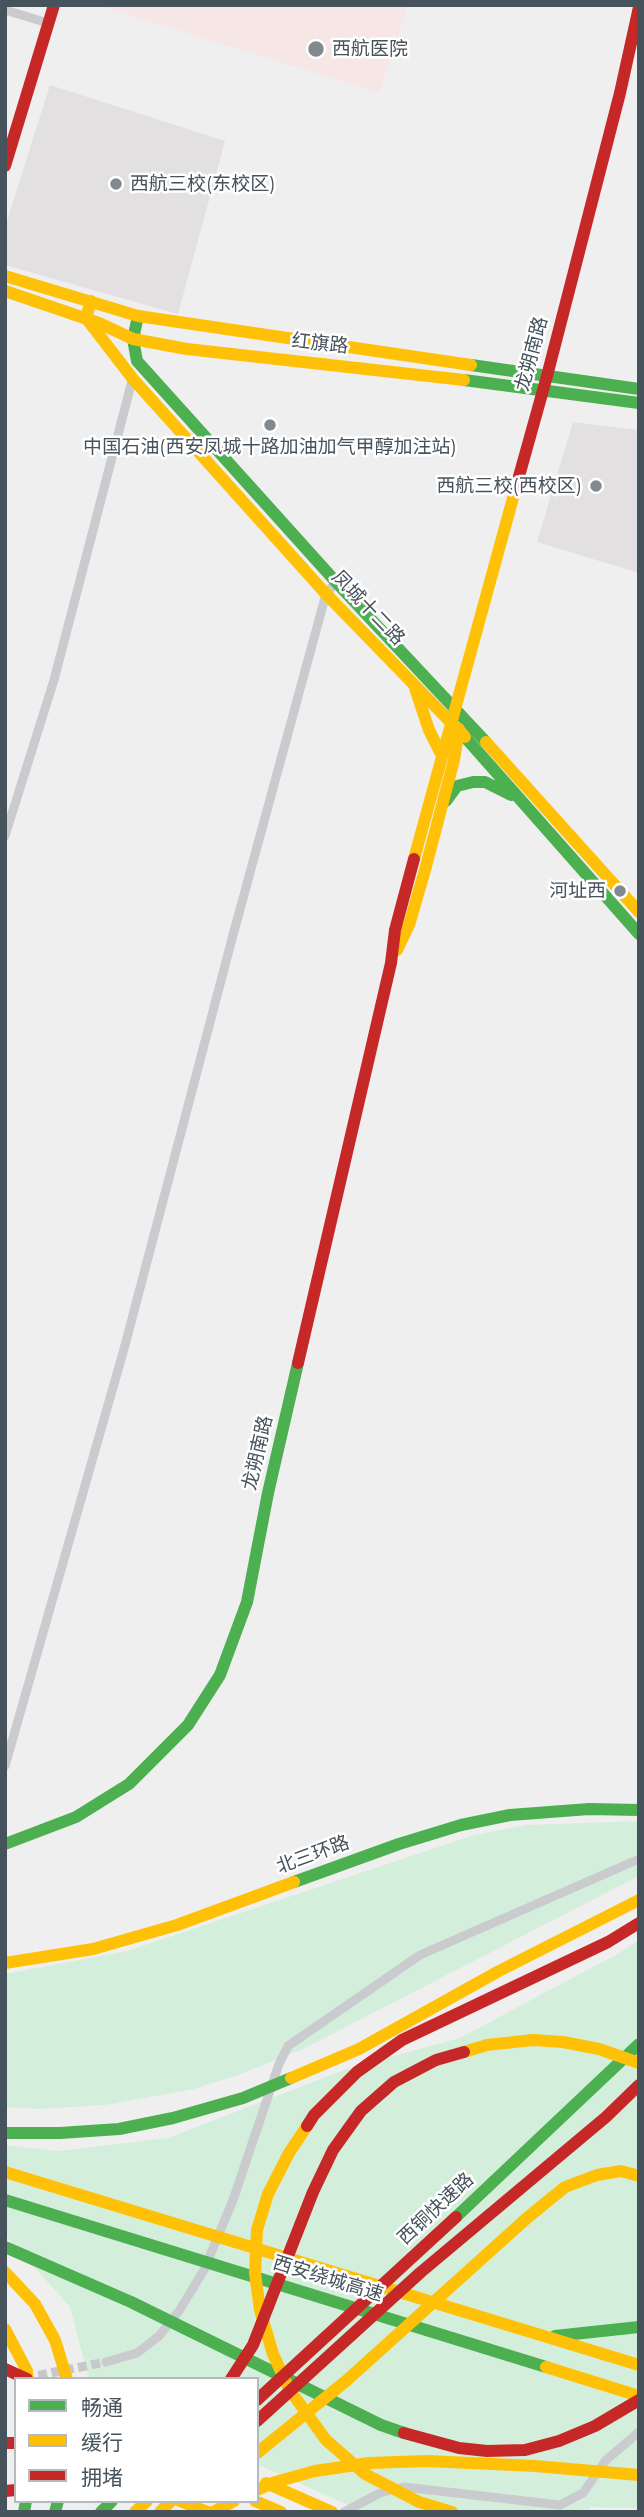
<!DOCTYPE html>
<html>
<head>
<meta charset="utf-8">
<style>
  body { margin:0 }
  #map { position:relative; width:644px; height:2517px; overflow:hidden; background:#f0efef; font-family:Montserrat,"Noto Sans SC",sans-serif }
  canvas { display:block }
  .frame { position:absolute; inset:0; border:7px solid #46535c; pointer-events:none }
  .legend { position:absolute; left:14px; top:2377px; width:245px; height:126px; box-sizing:border-box; background:#fff; border:2px solid #b5babe; margin:0; padding:9px 12px; list-style:none; font-size:21px; color:#46535c }
  .legend li { display:flex; align-items:center; gap:14px; height:35px }
  .legend b { width:35px; border:2px solid #b5babe }
</style>
</head>
<body>
<div id="map">
<canvas width="644" height="2517"></canvas>
<div class="frame"></div>
<ul class="legend">
<li><b style="height:9px;background:#4caf50"></b>畅通</li>
<li><b style="height:9px;background:#ffc107"></b>缓行</li>
<li><b style="height:9px;background:#c62828"></b>拥堵</li>
</ul>
</div>
<script>
const ctx = document.querySelector('canvas').getContext('2d');
ctx.lineJoin = 'round';
function paint(path, color) { ctx.fillStyle = color; ctx.fill(path, 'evenodd'); }
const toPath = rows => new Path2D(rows.map(r => 'M' + r).join(''));
function stroke(path, color, width, dash) { ctx.strokeStyle = color; ctx.lineWidth = width; ctx.lineCap = dash ? 'butt' : 'round'; ctx.setLineDash(dash || []); ctx.stroke(path); }
function label(font, color, halo, rows, align = 'center') {
  ctx.font = font + ' Montserrat,"Noto Sans SC",sans-serif'; ctx.lineWidth = 5; ctx.setLineDash([]); ctx.textBaseline = 'middle'; ctx.strokeStyle = halo; ctx.fillStyle = color; for (const [text, x, y, turn = 0] of rows) {
    ctx.save(); ctx.translate(x, y); ctx.rotate((+turn || 0) * Math.PI / 180); ctx.textAlign = isNaN(turn) ? turn : align; if (halo) ctx.strokeText(text, 0, 0); ctx.fillText(text, 0, 0); ctx.restore();
  }
}
paint(toPath([
  [50,85,225,141,178,314,5,265,5,227],
  [573,422,639,430,639,573,537,542]
]), '#e2e0e1');
paint(toPath([
  [96,5,408,5,379,93]
]), '#f6e6e6');
paint(toPath([
  [639,1821,639,1876,303,2049,238,2075,194,2089,105,2105,39,2109,5,2107,5,1974,127,1951,474,1835,527,1825],
  [639,1940,639,2508,590,2507,588,2512,363,2512,257,2464,257,2379,89,2379,70,2307,5,2235,5,2145,58,2151,168,2138,349,2068,460,2038,619,1953]
]), '#d3efdc');
stroke(toPath([
  [25,2378,106,2362]
]), '#c6c8ca', 9, [9, 4.5]);
stroke(toPath([
  [5,10,48,23],
  [5,836,54,680,133,377],
  [5,1766,124,1349,233,935,326,594,336,582],
  [106,2362,137,2353,159,2336,179,2311,204,2270,233,2200,279,2064,288,2046,420,1955,639,1859],
  [344,2512,380,2493,404,2487,560,2505,583,2493,606,2460,639,2432]
]), '#c9cbce', 9);
stroke(toPath([
  [138,316,133,339,137,361,336,582,486,742],
  [471,365,639,389],
  [464,380,639,403],
  [465,737,639,934],
  [446,801,457,786,473,782,485,782,511,795],
  [5,1844,76,1817,129,1784,188,1725,220,1675,247,1602,268,1493,298,1363],
  [294,1882,399,1844,461,1825,510,1815,589,1809,639,1810],
  [5,2133,60,2133,119,2129,173,2118,243,2098,291,2078],
  [5,2200,546,2367],
  [456,2217,639,2044],
  [5,2247,131,2302,381,2425,404,2433],
  [555,2336,639,2327],
  [24,2512,26,2501],
  [55,2512,58,2501],
  [101,2512,112,2501]
]), '#4caf50', 12);
stroke(toPath([
  [5,276,138,316,471,365],
  [5,291,99,323,133,339,187,349,464,380],
  [91,301,86,318,133,379,326,594,465,737],
  [415,688,429,730,441,754],
  [486,742,639,912],
  [414,859,516,487],
  [397,950,409,925,425,870,454,760,459,729],
  [5,1963,93,1949,177,1925,294,1882],
  [464,2052,487,2045,533,2040,563,2042,599,2049,639,2063],
  [291,2078,359,2049,499,1971,639,1900],
  [307,2126,289,2153,268,2194,257,2230,255,2273,260,2310,273,2354,289,2389,326,2440,365,2474,419,2502,452,2512],
  [5,2172,639,2365],
  [5,2272,35,2304,55,2340,67,2379],
  [5,2329,27,2371,27,2379],
  [546,2367,639,2396],
  [257,2453,346,2381,527,2218,565,2187,597,2175,621,2171,639,2176],
  [266,2483,332,2512],
  [257,2490,275,2482,315,2471,369,2463,427,2461,535,2466,639,2475],
  [180,2501,208,2512],
  [255,2501,281,2512],
  [135,2512,147,2501],
  [160,2512,171,2501],
  [213,2512,234,2501]
]), '#ffc107', 12);
stroke(toPath([
  [5,166,54,5],
  [516,487,547,376,620,93,639,7],
  [298,1363,391,963,395,930,414,859],
  [307,2126,314,2115,357,2072,402,2040,608,1942,639,1923],
  [5,2369,27,2379],
  [231,2379,253,2345,313,2192,333,2150,361,2111,394,2082,436,2060,464,2052],
  [257,2400,456,2217],
  [257,2421,421,2272,606,2117,639,2085],
  [404,2433,459,2448,487,2451,525,2450,559,2441,595,2426,639,2400],
  [5,2443,16,2443],
  [5,2491,16,2490]
]), '#c62828', 12);
for (const [x, y, r, color] of [
  [316,49,9,"#828a8f"],
  [116,184,7,"#828a8f"],
  [270,425,7,"#828a8f"],
  [596,486,7,"#828a8f"],
  [620,891,7,"#828a8f"]
]) { const dot = new Path2D(); dot.arc(x, y, r, 0, 2 * Math.PI); ctx.fillStyle = color; ctx.fill(dot); stroke(dot, '#fff', 2.5); }
label('19px', '#46535c', '#fff', [
  ["西航医院",332,49],
  ["西航三校(东校区)",130,184],
  ["中国石油(西安凤城十路加油加气甲醇加注站)",270,447,"center"],
  ["西航三校(西校区)",582,486,"right"],
  ["河址西",606,891,"right"]
], 'left');
label('19px', '#46535c', '#fff', [
  ["红旗路",320,344,6],
  ["龙朔南路",532,354,-75],
  ["凤城十二路",368,608,46],
  ["龙朔南路",258,1453,-77],
  ["北三环路",313,1855,-20],
  ["西铜快速路",436,2209,-43],
  ["西安绕城高速",328,2279,17]
]);
</script>
</body>
</html>
